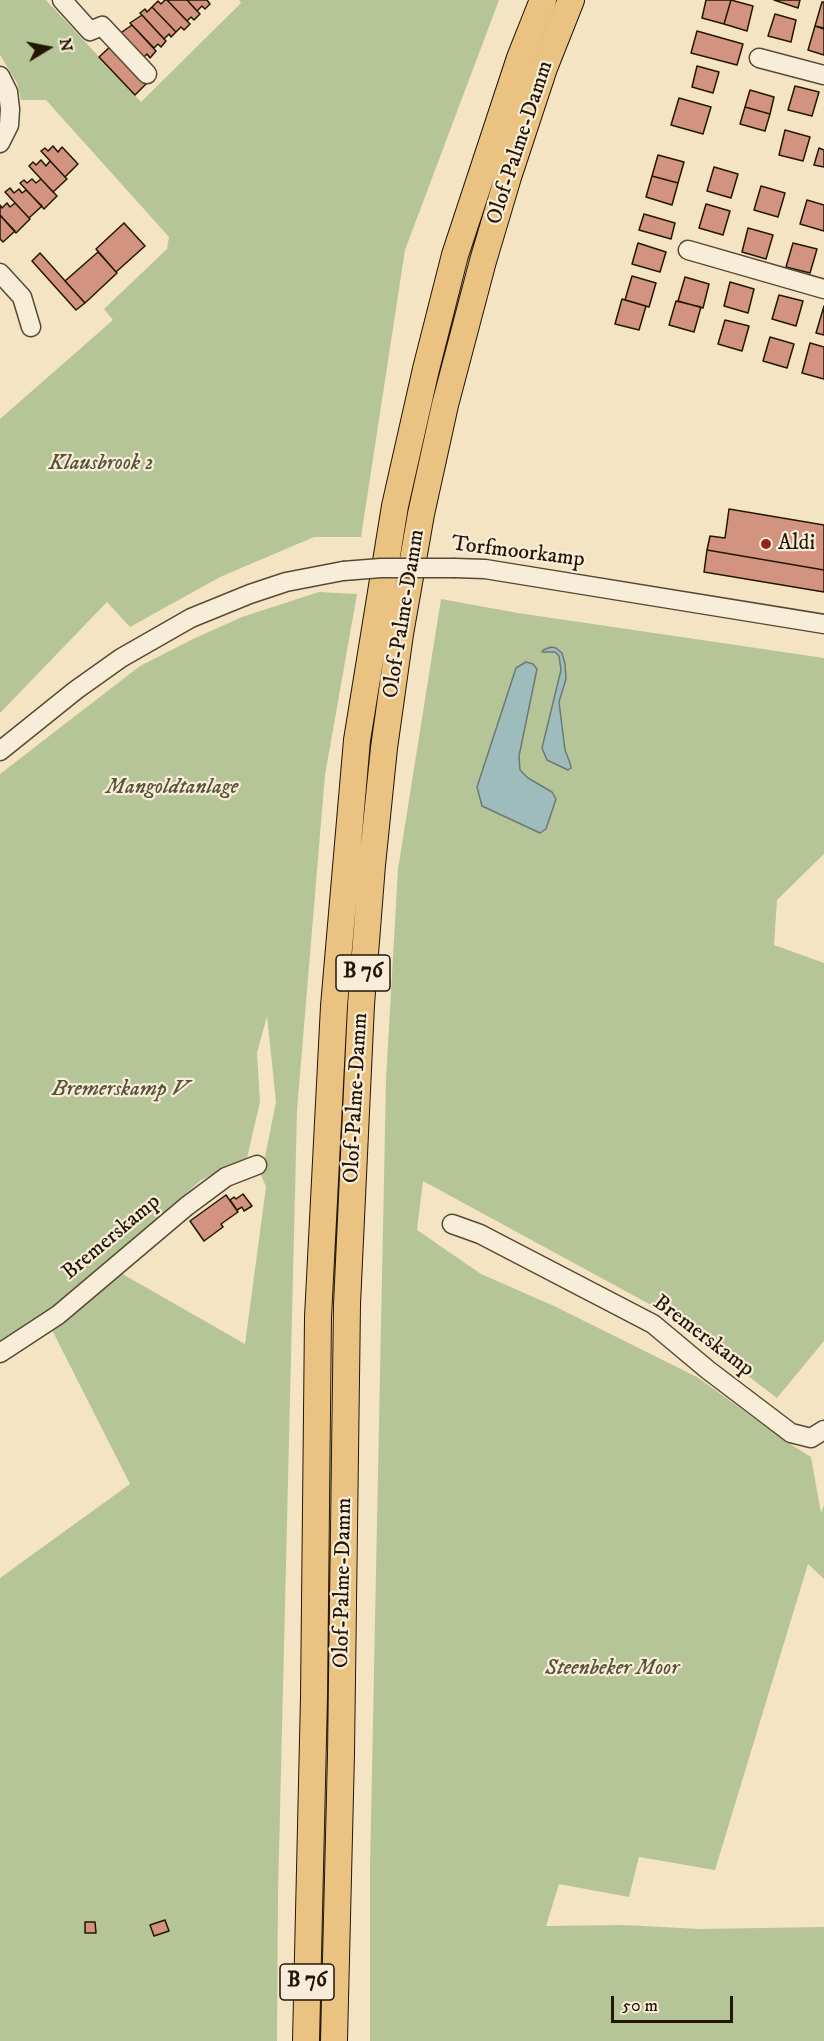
<!DOCTYPE html>
<html>
<head>
<meta charset="utf-8">
<style>
  body { margin:0 }
  #map { position:relative; width:824px; height:2041px; overflow:hidden; background:#f4e4c4; font-family:"IM FELL DW Pica",serif }
  canvas { display:block }
  .north { position:absolute; left:18px; top:18px; width:60px; height:60px; -webkit-text-stroke:4px #f8edd9; paint-order:stroke; rotate:80deg; font-size:16px; font-weight:700; line-height:24px; text-align:center; color:#231604 }
  .north::after { content:''; display:block; margin:auto; width:21px; height:27px; background:#231604; clip-path:polygon(50% 0,100% 100%,50% 72%,0 100%) }
  .scale { position:absolute; left:611px; top:1996px; width:122px; height:27px; box-sizing:border-box; border:3px solid #231604; border-top:0; padding-left:8px; font-size:18px; line-height:21px; white-space:nowrap; color:#231604; -webkit-text-stroke:4px #f8edd9; paint-order:stroke }
</style>
</head>
<body>
<div id="map">
<canvas width="824" height="2041"></canvas>
<div class="north">N</div>
<div class="scale">50 m</div>
</div>
<script>
const ctx = document.querySelector('canvas').getContext('2d');
ctx.lineJoin = 'round';
function paint(path, color) { ctx.fillStyle = color; ctx.fill(path, 'evenodd'); }
const toPath = rows => new Path2D(rows.map(r => 'M' + r).join(''));
function stroke(path, color, width, dash) { ctx.strokeStyle = color; ctx.lineWidth = width; ctx.lineCap = dash ? 'butt' : 'round'; ctx.setLineDash(dash || []); ctx.stroke(path); }
function label(font, color, halo, rows, align = 'center') {
  ctx.font = font + ' "IM FELL DW Pica",serif'; ctx.lineWidth = 4.5; ctx.setLineDash([]); ctx.textBaseline = 'middle'; ctx.strokeStyle = halo; ctx.fillStyle = color; for (const [text, x, y, turn = 0] of rows) {
    ctx.save(); ctx.translate(x, y); ctx.rotate((+turn || 0) * Math.PI / 180); ctx.textAlign = isNaN(turn) ? turn : align; if (halo) ctx.strokeText(text, 0, 0); ctx.fillText(text, 0, 0); ctx.restore();
  }
}
paint(toPath([
  [0,0,46,0,141,102,241,3,239,0,499,0,405,250,361,537,314,537,220,577,130,627,107,602,0,713,0,419,113,320,104,309,167,249,169,237,46,100,21,100,17,83,0,55],
  [319,592,357,594,325,775,297,1110,278,1894,277,2041,0,2041,0,1578,130,1484,52,1330,119,1272,245,1344,266,1187,257,1165,264,1162,276,1102,267,1016,257,1053,260,1102,247,1158,201,1180,48,1316,0,1346,0,774,140,666,193,639,242,617],
  [441,599,518,613,824,658,824,854,777,900,774,945,824,963,824,1341,777,1398,662,1311,423,1181,417,1230,481,1274,554,1306,697,1377,790,1444,811,1457,821,1513,824,1505,824,1579,808,1564,715,1870,639,1857,629,1897,559,1884,546,1926,623,1925,700,1929,824,1927,824,2041,370,2041,370,1867,386,1079,398,869]
]), '#b6c598');
const water = toPath([
  [551,647,556,648,562,653,565,664,566,679,559,702,565,750,570,763,571,768,568,770,547,760,542,748,561,670,559,656,555,652,542,652,543,650,551,647],
  [526,662,533,664,537,669,519,756,520,770,528,778,552,792,556,799,546,829,540,833,482,806,477,787,516,668,526,662]
]);
paint(water, '#9fbcbd');
stroke(water, '#6d7a73', 1.5);
const building = toPath([
  [165,0,167,0,190,24,184,30,181,27,176,32,152,7,158,1,161,4,165,0],
  [167,0,187,0,200,14,194,20,191,17,187,21,167,0],
  [187,0,207,0,210,4,205,9,202,6,197,11,187,0],
  [706,0,731,0,724,24,702,18,706,0],
  [731,0,753,6,747,31,724,24,731,0],
  [774,0,800,0,798,8,774,0],
  [822,2,824,2,824,28,815,26,822,2],
  [152,7,176,32,171,37,169,34,164,39,140,13,145,9,147,12,152,7],
  [775,14,796,20,791,42,768,36,775,14],
  [142,15,166,41,161,47,158,44,154,48,130,23,142,15],
  [132,25,156,51,150,58,147,54,142,59,119,34,132,25],
  [815,26,824,29,824,55,808,50,815,26],
  [697,31,743,44,737,65,691,53,697,31],
  [111,46,147,83,135,95,99,57,111,46],
  [697,66,719,72,713,93,692,87,697,66],
  [795,86,819,92,812,116,788,110,795,86],
  [750,90,774,97,770,114,745,107,750,90],
  [679,98,711,107,703,134,671,125,679,98],
  [745,107,770,114,765,131,740,124,745,107],
  [785,130,810,137,803,161,779,155,785,130],
  [53,146,58,152,62,147,78,164,65,177,41,151,45,148,48,151,53,146],
  [819,148,824,150,824,167,814,165,819,148],
  [658,155,684,162,678,183,652,176,658,155],
  [41,160,46,166,50,161,67,179,53,192,29,166,33,162,36,165,41,160],
  [714,167,738,174,731,198,707,191,714,167],
  [652,176,678,183,672,205,646,197,652,176],
  [32,179,36,183,41,179,57,196,44,209,20,183,24,180,27,183,32,179],
  [761,186,785,193,778,217,754,210,761,186],
  [10,188,14,193,19,189,22,193,26,190,42,206,29,218,5,192,10,188],
  [807,200,824,205,824,231,800,224,807,200],
  [7,203,10,207,15,203,30,219,16,233,0,215,0,205,2,208,7,203],
  [706,204,730,211,723,235,699,228,706,204],
  [644,214,675,223,671,239,639,230,644,214],
  [0,215,15,231,3,242,0,239,0,215],
  [124,223,145,246,116,272,96,249,124,223],
  [748,228,773,235,766,259,742,252,748,228],
  [638,243,666,252,660,272,632,264,638,243],
  [793,243,817,249,810,273,786,267,793,243],
  [98,252,117,273,85,303,65,281,98,252],
  [40,253,85,303,76,310,32,261,40,253],
  [632,276,656,283,649,307,625,300,632,276],
  [685,277,709,284,703,308,678,301,685,277],
  [730,282,754,289,748,313,724,306,730,282],
  [779,295,803,301,796,326,772,319,779,295],
  [622,299,646,306,639,330,615,324,622,299],
  [676,301,701,307,694,332,669,325,676,301],
  [824,306,824,335,816,333,824,306],
  [725,320,749,326,742,351,718,344,725,320],
  [770,337,794,344,787,368,763,361,770,337],
  [810,343,824,347,824,379,802,373,810,343],
  [729,509,824,525,824,570,707,550,710,536,725,538,729,509],
  [707,550,824,570,824,592,704,572,707,550],
  [243,1194,252,1206,244,1211,242,1207,237,1210,230,1200,234,1197,236,1199,243,1194],
  [226,1195,238,1212,221,1224,223,1227,204,1241,190,1221,226,1195],
  [165,1920,169,1931,154,1936,150,1925,165,1920],
  [85,1922,95,1922,96,1933,85,1933,85,1922]
]);
paint(building, '#d29380');
stroke(building, '#231604', 1.5);
const minor = toPath([
  [62,0,90,31,102,26,147,74],
  [759,58,824,75],
  [0,76,8,92,10,109,9,125,0,143],
  [688,250,824,289],
  [0,273,22,297,31,327],
  [455,568,485,569,824,624],
  [0,751,76,690,121,658,191,618,250,594,286,582,343,571],
  [452,1224,480,1234,653,1324,708,1370,791,1433,811,1438,824,1430],
  [0,1353,58,1315,187,1206,226,1177,257,1165]
]);
const highway = toPath([
  [306,2041,314,1697,318,1317,334,1006,357,740,395,506,426,369,455,255,520,58,543,0],
  [334,2041,341,1754,347,1304,361,1005,372,865,384,748,400,634,421,514,445,405,483,261,508,177,544,68,571,0]
]);
stroke(minor, '#574a34', 21);
stroke(highway, '#231604', 28);
stroke(minor, '#f8edd9', 18);
stroke(highway, '#eac282', 26);
const minorBridge = toPath([
  [343,571,381,568,455,568]
]);
stroke(minorBridge, '#574a34', 21, []);
stroke(minorBridge, '#f8edd9', 18);
for (const [x, y, r, color] of [
  [766,544,6,"#8f2418"]
]) { const dot = new Path2D(); dot.arc(x, y, r, 0, 2 * Math.PI); ctx.fillStyle = color; ctx.fill(dot); stroke(dot, '#f8edd9', 2); }
for (const [x, y, w] of [
  [363,973,54],
  [307,1982,54]
]) { const box = new Path2D(); box.roundRect(x - w / 2, y - 18, w, 36, 4.5); ctx.fillStyle = '#f8edd9'; ctx.fill(box); stroke(box, '#231604', 1.5); }
label('bold 21px', '#231604', null, [
  ["B 76",363,973],
  ["B 76",307,1982]
]);
label('22px', '#231604', '#f8edd9', [
  ["Olof-Palme-Damm",521,143,-72],
  ["Torfmoorkamp",518,553,7],
  ["Olof-Palme-Damm",405,614,-81],
  ["Olof-Palme-Damm",357,1098,-87],
  ["Bremerskamp",112,1238,-40],
  ["Bremerskamp",703,1337,37],
  ["Olof-Palme-Damm",344,1583,-89]
]);
label('italic 22px', '#565338', '#f8edd9', [
  ["Klausbrook 2",101,464],
  ["Mangoldtanlage",172,788],
  ["Bremerskamp V",120,1090],
  ["Steenbeker Moor",612,1669]
]);
label('22px', '#231604', '#f8edd9', [
  ["Aldi",778,544]
], 'left');
</script>
</body>
</html>
